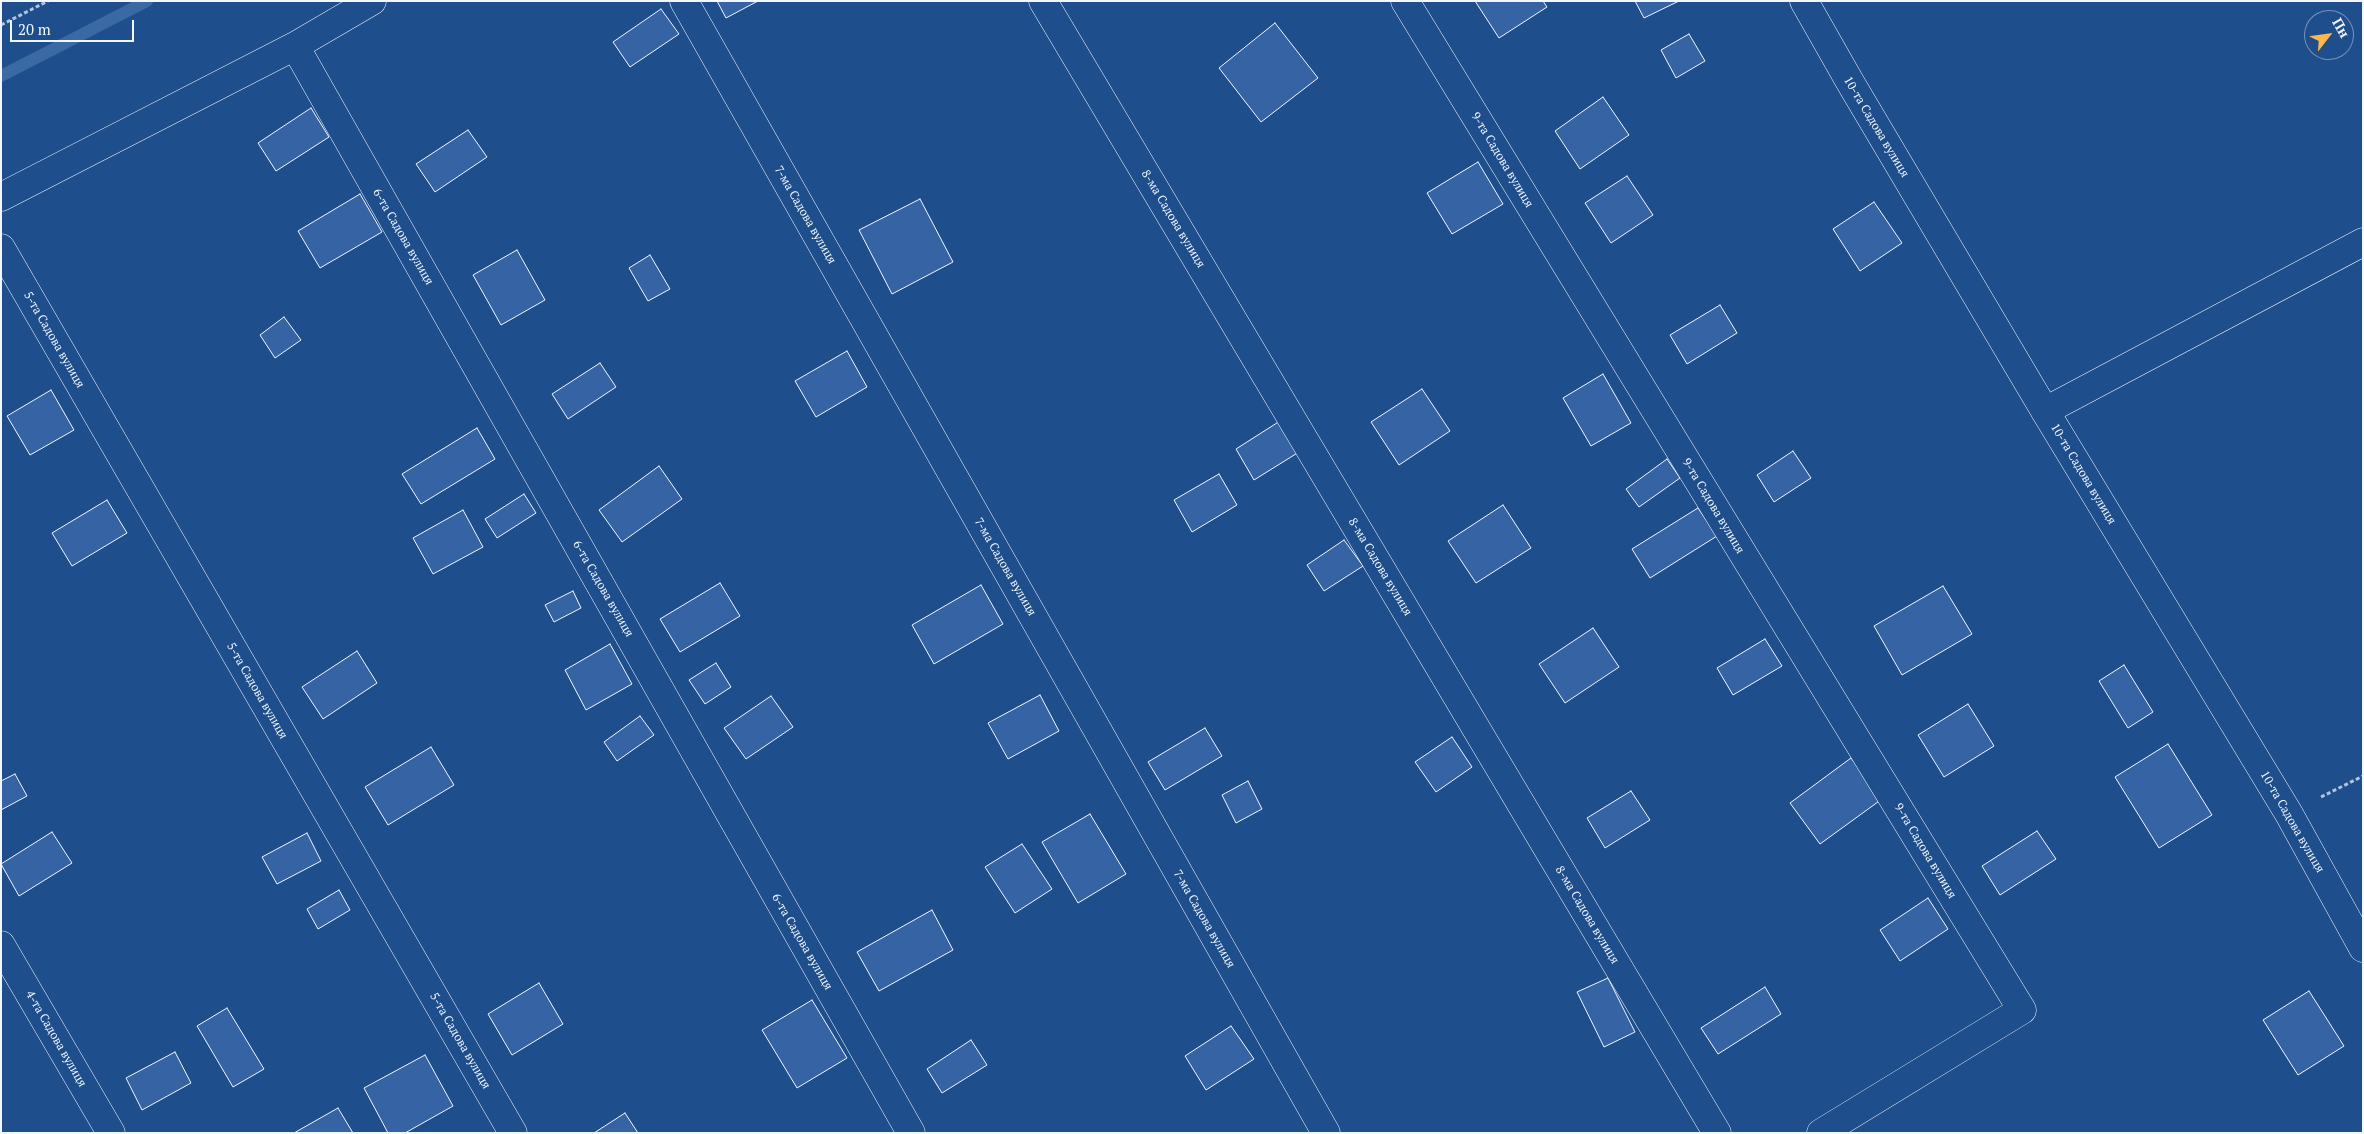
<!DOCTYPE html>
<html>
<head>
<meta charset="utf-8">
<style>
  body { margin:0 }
  #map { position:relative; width:2364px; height:1134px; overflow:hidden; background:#1f4e8c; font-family:"PT Serif",serif }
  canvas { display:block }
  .frame { position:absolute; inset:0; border:2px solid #f2f6ff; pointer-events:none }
  .north { position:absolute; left:2304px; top:10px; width:50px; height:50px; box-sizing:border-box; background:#1f4e8c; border:1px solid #7391ba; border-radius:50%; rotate:60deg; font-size:14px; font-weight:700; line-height:20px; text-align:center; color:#f2f6ff }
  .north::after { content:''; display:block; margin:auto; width:18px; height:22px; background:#ffb74d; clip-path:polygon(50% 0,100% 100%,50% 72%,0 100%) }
  .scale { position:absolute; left:10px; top:20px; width:124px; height:22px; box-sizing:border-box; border:2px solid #f2f6ff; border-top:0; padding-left:6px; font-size:15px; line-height:18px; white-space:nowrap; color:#f2f6ff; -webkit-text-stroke:4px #1f4e8c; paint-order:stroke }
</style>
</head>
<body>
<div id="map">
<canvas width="2364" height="1134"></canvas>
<div class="frame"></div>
<div class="north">Пн</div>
<div class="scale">20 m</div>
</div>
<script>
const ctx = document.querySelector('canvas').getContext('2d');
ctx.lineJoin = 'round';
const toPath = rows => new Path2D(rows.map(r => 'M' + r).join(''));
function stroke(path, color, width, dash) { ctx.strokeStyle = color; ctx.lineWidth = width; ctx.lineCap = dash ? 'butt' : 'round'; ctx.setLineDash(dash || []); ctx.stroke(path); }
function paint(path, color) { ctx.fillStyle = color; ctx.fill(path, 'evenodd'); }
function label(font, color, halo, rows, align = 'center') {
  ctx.font = font + ' "PT Serif",serif'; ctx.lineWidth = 4; ctx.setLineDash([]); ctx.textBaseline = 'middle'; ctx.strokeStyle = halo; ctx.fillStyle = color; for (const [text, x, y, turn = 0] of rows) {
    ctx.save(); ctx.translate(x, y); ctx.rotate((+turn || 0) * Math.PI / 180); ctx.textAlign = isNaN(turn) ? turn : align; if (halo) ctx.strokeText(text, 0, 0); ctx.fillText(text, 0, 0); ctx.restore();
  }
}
stroke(toPath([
  [1,76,147,1]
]), '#3b69a3', 12);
const building = toPath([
  [717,1,758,1,726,18,717,1],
  [1475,1,1543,1,1547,7,1499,38,1475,1],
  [1635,1,1679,1,1644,18,1635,1],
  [661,9,679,34,630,67,613,42,661,9],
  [1275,23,1318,78,1261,122,1219,68,1275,23],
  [1689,34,1705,61,1676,78,1661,50,1689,34],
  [1603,97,1629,135,1580,169,1555,131,1603,97],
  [311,108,329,137,276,171,258,143,311,108],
  [468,130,487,157,435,192,416,164,468,130],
  [1478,162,1503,204,1452,234,1427,193,1478,162],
  [1627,176,1653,215,1611,243,1585,203,1627,176],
  [360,194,382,232,320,268,298,231,360,194],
  [920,199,953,262,892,294,859,230,920,199],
  [1874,202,1902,243,1860,271,1833,229,1874,202],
  [517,250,545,300,501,325,473,275,517,250],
  [650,255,670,289,648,301,629,268,650,255],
  [1720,305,1737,333,1687,364,1670,335,1720,305],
  [284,317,301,340,275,358,260,335,284,317],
  [847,351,867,387,816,417,795,381,847,351],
  [600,363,616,387,568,419,552,394,600,363],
  [1603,374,1631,423,1591,446,1563,398,1603,374],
  [1422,389,1450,431,1399,465,1371,422,1422,389],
  [51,390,74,430,30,455,7,416,51,390],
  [1280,421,1299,452,1254,480,1236,449,1280,421],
  [477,428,495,459,421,504,402,474,477,428],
  [1793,451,1811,478,1774,502,1757,475,1793,451],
  [1667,459,1680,478,1639,507,1626,489,1667,459],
  [659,466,682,499,622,542,599,510,659,466],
  [1219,474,1237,505,1192,532,1174,500,1219,474],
  [524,494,536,513,497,538,485,519,524,494],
  [107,500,127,533,72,566,52,533,107,500],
  [1503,505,1531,548,1476,583,1448,541,1503,505],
  [1698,508,1717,536,1650,578,1632,549,1698,508],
  [463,510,483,547,433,574,413,538,463,510],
  [1344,540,1363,566,1324,591,1307,565,1344,540],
  [720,583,740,616,680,652,660,619,720,583],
  [981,585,1003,624,934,664,912,625,981,585],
  [1943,586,1972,634,1902,675,1874,626,1943,586],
  [573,591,581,608,554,622,545,605,573,591],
  [1593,628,1619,667,1565,703,1539,664,1593,628],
  [1765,639,1782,666,1733,695,1717,668,1765,639],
  [610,644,632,684,586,710,565,670,610,644],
  [357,651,377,683,323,719,302,687,357,651],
  [716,663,731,687,705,704,689,680,716,663],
  [2124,665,2153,712,2128,728,2099,681,2124,665],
  [1040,695,1059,731,1008,759,988,723,1040,695],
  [771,696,793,727,746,759,724,728,771,696],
  [1968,704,1994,746,1944,777,1918,735,1968,704],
  [640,716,654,735,617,761,604,742,640,716],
  [1205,728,1222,756,1165,790,1148,762,1205,728],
  [1452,737,1472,767,1436,792,1415,762,1452,737],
  [2168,744,2212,815,2159,848,2115,777,2168,744],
  [431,747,454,785,388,825,365,787,431,747],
  [1851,758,1882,799,1820,844,1790,803,1851,758],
  [15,774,27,796,1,810,1,781,15,774],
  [1248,781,1262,809,1236,823,1222,795,1248,781],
  [1631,791,1650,820,1605,848,1587,818,1631,791],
  [1090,814,1126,874,1078,903,1042,842,1090,814],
  [2037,831,2056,859,2000,895,1982,866,2037,831],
  [52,832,72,863,19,896,1,864,52,832],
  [307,833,321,861,277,884,262,857,307,833],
  [1022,844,1052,889,1015,913,985,867,1022,844],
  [339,890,350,910,318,929,307,909,339,890],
  [1928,898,1948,929,1900,961,1880,930,1928,898],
  [932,910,953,950,879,991,857,952,932,910],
  [1608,978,1635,1032,1604,1047,1577,992,1608,978],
  [539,983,563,1024,512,1055,488,1014,539,983],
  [1765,987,1781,1014,1718,1054,1701,1028,1765,987],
  [2309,991,2344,1046,2298,1075,2263,1020,2309,991],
  [812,1000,847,1058,797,1088,762,1030,812,1000],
  [227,1008,264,1069,233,1087,197,1026,227,1008],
  [1231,1026,1254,1059,1206,1090,1185,1056,1231,1026],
  [971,1040,987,1065,942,1093,927,1069,971,1040],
  [175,1052,191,1083,142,1110,126,1078,175,1052],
  [425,1055,453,1106,405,1133,388,1133,364,1088,425,1055],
  [338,1108,353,1133,294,1133,338,1108],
  [625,1113,638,1133,594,1133,625,1113]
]);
paint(building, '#3563a3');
stroke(building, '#f2f6ff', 1);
const minor = toPath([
  [684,1,1326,1133],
  [1043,1,1717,1133],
  [1405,1,2022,1010,1821,1133],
  [1804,1,1850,82,2045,411,2289,814,2363,948],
  [295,46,911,1133],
  [1,197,295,46,372,1],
  [1,248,513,1133],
  [2045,411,2363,242],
  [1,945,111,1133]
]);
stroke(minor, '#f2f6ff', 29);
stroke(toPath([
  [1,25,48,1],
  [2321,797,2363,776]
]), '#b3c4dc', 3, [4, 2.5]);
stroke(minor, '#1f4e8c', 28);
label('12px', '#f2f6ff', '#1f4e8c', [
  ["10-та Садова вулиця",1876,127,59],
  ["9-та Садова вулиця",1502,160,59],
  ["7-ма Садова вулиця",805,215,60],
  ["8-ма Садова вулиця",1173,219,59],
  ["6-та Садова вулиця",403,237,60],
  ["5-та Садова вулиця",54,340,60],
  ["10-та Садова вулиця",2083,474,59],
  ["9-та Садова вулиця",1713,506,59],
  ["7-ма Садова вулиця",1005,567,60],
  ["8-ма Садова вулиця",1380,567,59],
  ["6-та Садова вулиця",603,589,60],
  ["5-та Садова вулиця",257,691,60],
  ["10-та Садова вулиця",2292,822,60],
  ["9-та Садова вулиця",1925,851,59],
  ["8-ма Садова вулиця",1587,915,59],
  ["7-ма Садова вулиця",1204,919,60],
  ["6-та Садова вулиця",802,942,60],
  ["4-та Садова вулиця",56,1039,60],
  ["5-та Садова вулиця",460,1041,60]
]);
</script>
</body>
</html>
